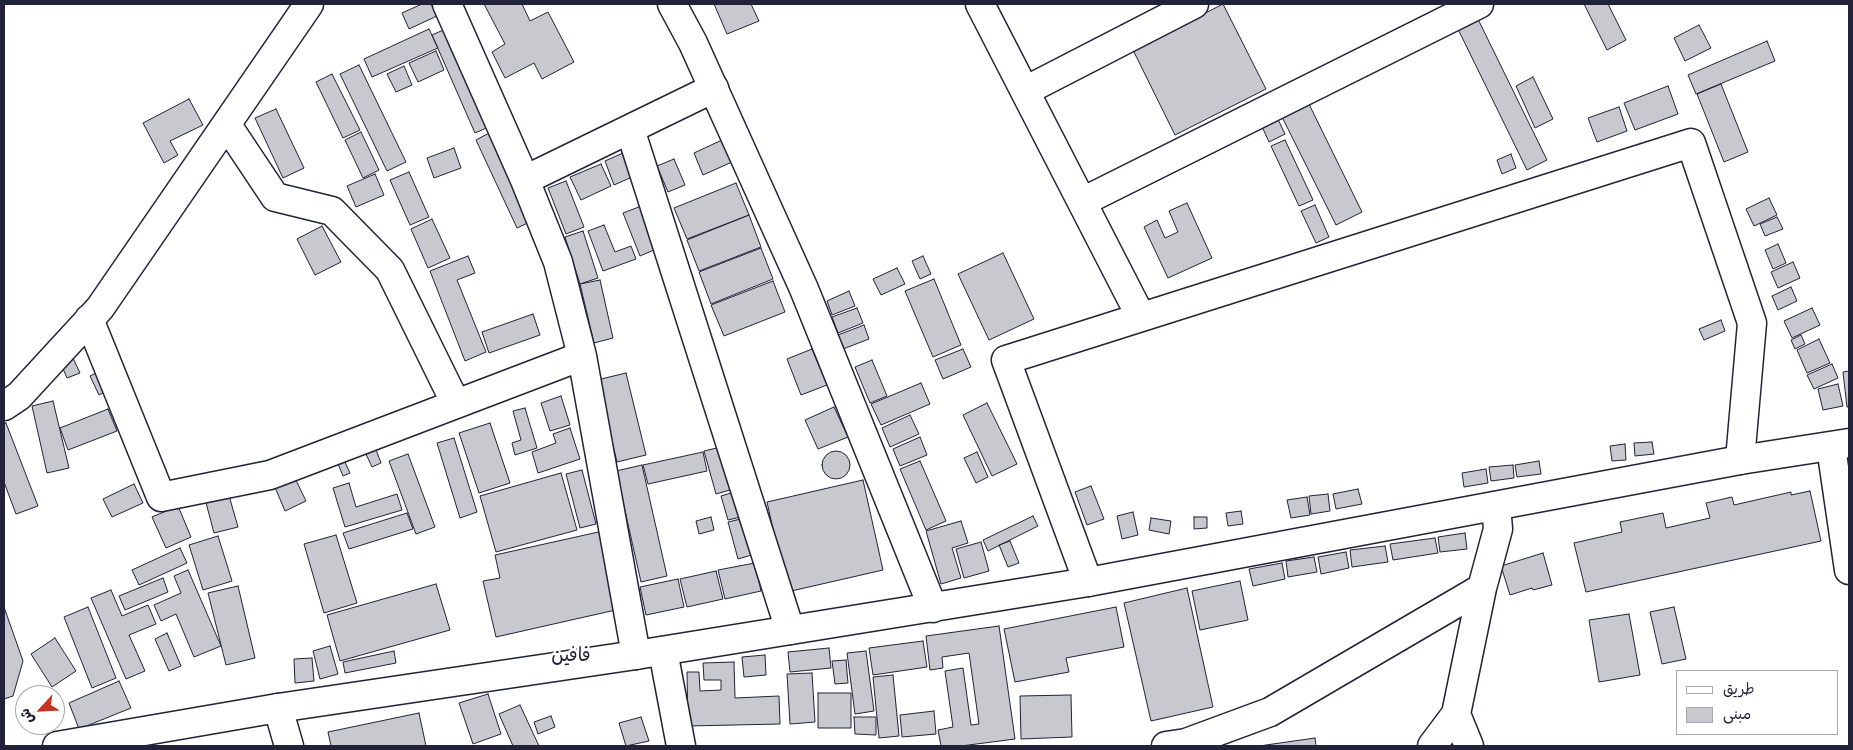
<!DOCTYPE html>
<html>
<head>
<meta charset="utf-8">
<style>
  body { margin:0 }
  #map { position:relative; width:1853px; height:750px; overflow:hidden; background:#fff; font-family:"Architects Daughter","Playpen Sans Arabic",sans-serif }
  canvas { display:block }
  .frame { position:absolute; inset:0; border:5px solid #22223b; pointer-events:none }
  .legend { position:absolute; left:1676px; top:670px; width:162px; height:65px; box-sizing:border-box; background:#fff; border:1px solid #a7a7b1; margin:0; padding:6px 9px; list-style:none; font-size:15px; color:#22223b }
  .legend li { display:flex; align-items:center; gap:10px; height:25px }
  .legend b { width:25px; border:1px solid #a7a7b1 }
  .north { position:absolute; left:15px; top:685px; width:50px; height:50px; box-sizing:border-box; background:#fff; border:1px solid #a7a7b1; border-radius:50%; rotate:245deg; font-size:14px; font-weight:700; line-height:20px; text-align:center; color:#22223b }
  .north::after { content:''; display:block; margin:auto; width:18px; height:22px; background:#c8321e; clip-path:polygon(50% 0,100% 100%,50% 72%,0 100%) }
</style>
</head>
<body>
<div id="map">
<canvas width="1853" height="750"></canvas>
<div class="frame"></div>
<ul class="legend">
<li><b style="height:6px;background:#fff"></b>طريق</li>
<li><b style="height:14px;background:#c8c8cf"></b>مبنى</li>
</ul>
<div class="north">ش</div>
</div>
<script>
const ctx = document.querySelector('canvas').getContext('2d');
ctx.lineJoin = 'round';
function paint(path, color) { ctx.fillStyle = color; ctx.fill(path, 'evenodd'); }
const toPath = rows => new Path2D(rows.map(r => 'M' + r).join(''));
function stroke(path, color, width, dash) { ctx.strokeStyle = color; ctx.lineWidth = width; ctx.lineCap = dash ? 'butt' : 'round'; ctx.setLineDash(dash || []); ctx.stroke(path); }
function label(font, color, halo, rows, align = 'center') {
  ctx.font = font + ' "Architects Daughter","Playpen Sans Arabic",sans-serif'; ctx.lineWidth = 5; ctx.setLineDash([]); ctx.textBaseline = 'middle'; ctx.strokeStyle = halo; ctx.fillStyle = color; for (const [text, x, y, turn = 0] of rows) {
    ctx.save(); ctx.translate(x, y); ctx.rotate((+turn || 0) * Math.PI / 180); ctx.textAlign = isNaN(turn) ? turn : align; if (halo) ctx.strokeText(text, 0, 0); ctx.fillText(text, 0, 0); ctx.restore();
  }
}
const building = toPath([
  [422,4,431,4,437,16,409,29,402,13,422,4],
  [484,4,522,4,530,21,548,12,574,62,542,79,534,63,505,78,492,52,505,44,484,4],
  [714,4,751,4,759,21,727,34,714,4],
  [1223,4,1266,89,1175,135,1133,50,1223,4],
  [1584,4,1608,4,1626,40,1607,50,1584,4],
  [1475,13,1547,160,1527,170,1455,23,1475,13],
  [1699,25,1711,48,1685,61,1674,38,1699,25],
  [448,28,491,126,475,133,432,35,448,28],
  [429,29,438,48,372,77,364,59,429,29],
  [1767,41,1775,61,1696,94,1688,75,1767,41],
  [436,51,444,70,418,82,409,63,436,51],
  [359,65,406,162,387,171,340,74,359,65],
  [404,66,412,85,396,92,387,74,404,66],
  [332,74,360,130,343,138,316,82,332,74],
  [1533,77,1553,119,1535,128,1516,86,1533,77],
  [1721,84,1748,152,1724,162,1697,94,1721,84],
  [1668,86,1678,114,1635,130,1624,103,1668,86],
  [1306,98,1362,212,1336,225,1279,111,1306,98],
  [189,99,203,125,170,141,178,155,164,163,143,123,189,99],
  [1619,107,1627,131,1597,142,1588,118,1619,107],
  [276,109,304,168,283,178,255,118,276,109],
  [1275,113,1285,134,1269,142,1259,120,1275,113],
  [495,130,536,219,517,228,476,140,495,130],
  [361,132,379,170,363,178,345,140,361,132],
  [722,140,732,162,703,175,694,153,722,140],
  [1285,140,1313,200,1299,206,1271,146,1285,140],
  [454,148,461,168,434,178,427,158,454,148],
  [623,153,632,177,614,185,605,161,623,153],
  [1511,154,1516,168,1502,174,1497,160,1511,154],
  [674,159,685,185,668,192,657,166,674,159],
  [601,164,611,186,581,200,570,177,601,164],
  [409,172,429,217,410,225,390,180,409,172],
  [375,174,384,195,356,207,347,186,375,174],
  [566,181,584,227,566,234,548,188,566,181],
  [736,183,749,215,687,239,674,208,736,183],
  [1769,198,1777,215,1754,226,1746,209,1769,198],
  [1187,203,1212,258,1168,278,1144,227,1157,220,1165,238,1178,232,1169,211,1187,203],
  [644,205,661,247,640,256,623,213,644,205],
  [1315,205,1329,237,1316,243,1301,211,1315,205],
  [749,215,761,247,699,271,687,240,749,215],
  [1777,217,1783,229,1765,236,1760,224,1777,217],
  [432,219,450,258,428,268,411,229,432,219],
  [604,225,615,252,631,246,636,259,603,271,588,231,604,225],
  [322,226,341,262,315,275,297,239,322,226],
  [583,231,598,278,580,284,565,237,583,231],
  [1778,244,1786,263,1773,269,1765,250,1778,244],
  [761,248,773,279,711,304,699,272,761,248],
  [1003,253,1034,319,989,340,958,274,1003,253],
  [468,256,475,273,457,280,486,352,465,361,430,271,468,256],
  [923,256,931,274,920,279,912,261,923,256],
  [1793,262,1800,278,1778,288,1771,272,1793,262],
  [897,268,905,284,881,295,873,279,897,268],
  [934,279,961,345,933,357,905,291,934,279],
  [600,280,613,338,594,343,580,284,600,280],
  [773,281,785,312,724,336,711,305,773,281],
  [1791,287,1797,301,1778,310,1772,296,1791,287],
  [849,291,855,306,832,315,827,301,849,291],
  [857,308,863,323,838,333,832,317,857,308],
  [1812,308,1820,325,1792,338,1784,321,1812,308],
  [533,314,540,335,489,353,482,332,533,314],
  [1721,320,1725,331,1704,340,1699,329,1721,320],
  [864,325,869,339,843,349,838,335,864,325],
  [1801,335,1805,344,1795,349,1791,340,1801,335],
  [1819,339,1830,363,1807,373,1797,350,1819,339],
  [812,349,827,385,801,395,787,359,812,349],
  [963,349,971,367,943,379,935,360,963,349],
  [73,358,80,373,67,378,61,364,73,358],
  [872,360,887,396,870,403,855,367,872,360],
  [1832,364,1838,378,1814,389,1807,375,1832,364],
  [100,371,109,390,99,395,90,376,100,371],
  [1849,371,1849,407,1847,407,1843,372,1849,371],
  [626,373,646,455,617,462,597,380,626,373],
  [921,383,930,404,881,425,871,404,921,383],
  [1838,384,1843,406,1823,410,1818,389,1838,384],
  [561,396,570,425,550,431,541,403,561,396],
  [53,401,69,468,47,473,32,406,53,401],
  [987,403,1017,464,992,476,963,415,987,403],
  [834,407,848,437,818,449,805,420,834,407],
  [525,408,537,448,515,455,512,443,521,440,513,411,525,408],
  [108,409,117,431,68,450,60,428,108,409],
  [910,415,919,434,890,447,882,428,910,415],
  [6,423,38,506,16,514,4,482,4,424,6,423],
  [490,423,510,483,479,493,459,433,490,423],
  [570,428,580,459,538,473,532,452,556,443,553,434,570,428],
  [920,437,927,455,900,466,893,449,920,437],
  [454,438,477,512,460,518,437,443,454,438],
  [1652,442,1654,454,1635,456,1634,443,1652,442],
  [1625,444,1626,460,1612,461,1610,446,1625,444],
  [725,446,737,488,716,494,704,451,725,446],
  [375,447,381,463,372,467,365,452,375,447],
  '822 465a14 14 0 1 1 28 0a14 14 0 1 1-28 0Z',
  [703,452,707,471,648,484,643,465,703,452],
  [977,452,988,477,976,483,964,458,977,452],
  [408,454,435,527,416,534,389,461,408,454],
  [342,456,350,473,343,476,336,459,342,456],
  [920,461,946,521,926,530,900,469,920,461],
  [1539,461,1541,474,1517,477,1515,465,1539,461],
  [642,465,667,576,641,582,616,471,642,465],
  [1513,465,1514,478,1491,481,1489,467,1513,465],
  [1486,469,1488,483,1464,487,1462,473,1486,469],
  [582,470,596,524,580,528,566,474,582,470],
  [561,473,577,530,496,552,480,496,561,473],
  [294,476,306,501,285,511,274,485,294,476],
  [863,480,883,570,787,592,767,502,863,480],
  [349,483,356,507,397,494,402,510,345,527,333,488,349,483],
  [134,484,143,503,112,517,103,499,134,484],
  [1091,486,1104,519,1087,525,1075,492,1091,486],
  [1358,489,1362,504,1336,509,1333,494,1358,489],
  [738,491,745,516,728,520,721,496,738,491],
  [1810,491,1821,541,1586,592,1574,543,1622,532,1620,522,1663,513,1666,528,1710,518,1706,503,1732,497,1734,505,1791,492,1791,495,1810,491],
  [228,492,238,527,214,533,205,499,228,492],
  [1328,494,1330,511,1311,514,1309,496,1328,494],
  [1307,497,1310,515,1291,518,1287,500,1307,497],
  [178,506,191,537,166,548,152,517,178,506],
  [1241,511,1243,524,1228,526,1226,513,1241,511],
  [1133,512,1138,535,1122,539,1117,516,1133,512],
  [407,513,413,529,349,549,343,533,407,513],
  [1033,516,1038,526,988,551,983,540,1033,516],
  [711,517,714,530,699,534,696,521,711,517],
  [1194,517,1207,517,1207,528,1194,529,1194,517],
  [745,518,755,554,738,559,728,522,745,518],
  [1151,518,1171,521,1169,534,1149,530,1151,518],
  [961,521,968,543,952,548,961,578,941,584,926,531,961,521],
  [603,531,620,609,496,637,483,581,500,578,495,555,603,531],
  [1465,533,1467,549,1440,552,1438,537,1465,533],
  [336,535,357,603,324,613,304,544,336,535],
  [218,536,232,581,203,590,189,545,218,536],
  [1435,538,1438,553,1393,560,1390,544,1435,538],
  [1010,541,1019,563,1008,567,999,545,1010,541],
  [981,542,989,571,964,578,956,549,981,542],
  [1385,546,1388,562,1352,567,1350,550,1385,546],
  [180,548,187,563,139,585,132,570,180,548],
  [1346,552,1349,568,1321,574,1318,557,1346,552],
  [1543,553,1552,585,1533,590,1532,588,1510,595,1501,566,1543,553],
  [1314,557,1317,572,1288,577,1286,561,1314,557],
  [755,563,761,591,725,599,718,570,755,563],
  [1282,563,1285,579,1253,586,1249,569,1282,563],
  [188,570,221,646,194,657,176,614,161,621,154,605,181,593,174,576,188,570],
  [716,571,723,599,687,607,680,579,716,571],
  [163,578,168,592,125,610,119,596,163,578],
  [678,579,684,607,646,615,640,587,678,579],
  [1240,581,1248,620,1200,630,1192,591,1240,581],
  [436,584,450,630,340,661,327,615,436,584],
  [238,586,255,658,226,665,208,593,238,586],
  [1187,588,1213,707,1151,721,1124,603,1187,588],
  [111,590,122,616,148,605,156,624,129,635,145,671,126,679,91,598,111,590],
  [4,607,23,661,13,696,4,699,4,607],
  [88,607,116,678,92,688,64,617,88,607],
  [1116,607,1124,647,1066,658,1069,672,1015,682,1004,629,1116,607],
  [1674,607,1686,659,1662,664,1650,612,1674,607],
  [1629,614,1640,675,1599,682,1589,620,1629,614],
  [999,626,1015,739,961,746,941,746,938,730,953,727,945,671,963,668,971,725,979,724,969,653,942,657,943,668,930,670,926,636,999,626],
  [167,633,181,666,169,671,155,639,167,633],
  [55,638,76,671,52,687,31,654,55,638],
  [923,641,927,667,873,675,869,648,923,641],
  [330,646,338,674,320,679,313,651,330,646],
  [829,648,831,668,790,672,788,652,829,648],
  [394,651,396,663,345,673,343,662,394,651],
  [866,651,874,711,855,714,847,653,866,651],
  [765,655,766,675,744,677,742,657,765,655],
  [312,658,314,681,295,683,294,659,312,658],
  [846,660,848,683,835,684,832,661,846,660],
  [734,662,735,698,779,696,780,724,688,726,687,672,699,672,700,691,721,690,721,680,704,680,703,663,734,662],
  [812,673,815,722,790,724,787,674,812,673],
  [893,675,899,736,879,738,873,677,893,675],
  [119,681,131,708,79,729,69,703,119,681],
  [818,693,851,693,851,728,818,728,818,693],
  [488,694,501,734,473,744,459,703,488,694],
  [1071,695,1072,737,1021,739,1020,696,1071,695],
  [520,705,539,746,513,746,499,714,520,705],
  [934,711,936,734,902,737,900,715,934,711],
  [419,713,426,746,331,746,328,732,419,713],
  [551,716,555,727,538,734,534,722,551,716],
  [641,717,649,741,626,746,619,723,641,717],
  [854,717,876,717,876,735,855,734,854,717],
  [1315,738,1316,746,1259,746,1315,738]
]);
paint(building, '#c8c8cf');
stroke(building, '#22223b', 1);
const street = toPath([
  [447,4,525,180,558,262,582,356,636,655],
  [980,4,1141,317],
  [1025,91,1194,4],
  [227,125,275,197,332,211,390,270,456,404],
  [630,129,790,630],
  [525,180,714,88],
  [1082,202,1479,4],
  [89,319,161,497,270,475,582,356],
  [4,406,19,396,100,308,309,4],
  [1831,447,1849,570],
  [1088,582,1006,360,1691,143,1752,323,1740,460],
  [663,651,681,746],
  [278,708,289,746],
  [1166,746,1186,743,1270,712,1482,588],
  [1432,746,1456,714],
  [1469,746,1456,714,1482,588,1498,529,1496,506]
]);
const secondary = toPath([
  [672,4,693,43,804,289,933,608],
  [57,746,278,708,636,655,1088,582,1740,460,1849,443]
]);
stroke(street, '#22223b', 31);
stroke(secondary, '#22223b', 31);
stroke(street, '#fff', 28);
stroke(secondary, '#fff', 28);
label('19px', '#22223b', '#fff', [
  ["فافين",571,657]
]);
</script>
</body>
</html>
